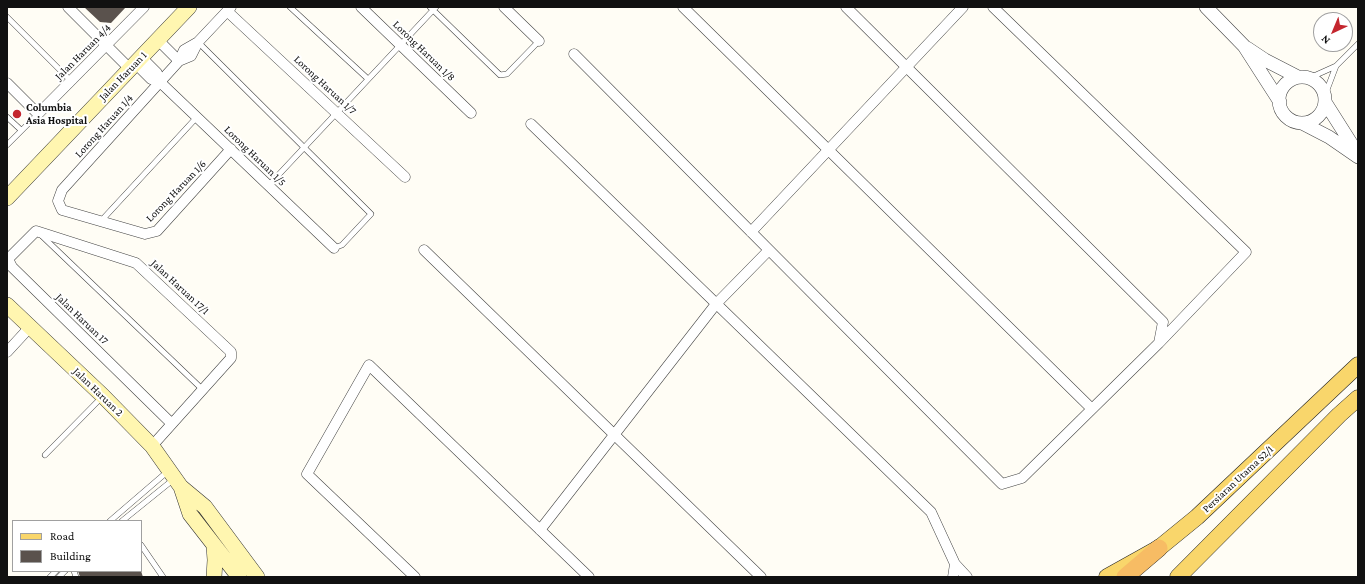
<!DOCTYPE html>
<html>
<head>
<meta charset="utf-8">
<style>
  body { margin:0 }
  #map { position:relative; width:1365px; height:584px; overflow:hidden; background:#fffdf5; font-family:"Crimson Pro",serif }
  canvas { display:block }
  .frame { position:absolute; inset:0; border:8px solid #111; pointer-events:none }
  .legend { position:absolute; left:12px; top:520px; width:130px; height:52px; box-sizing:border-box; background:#fff; border:1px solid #a0a0a0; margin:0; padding:5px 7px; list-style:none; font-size:12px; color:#111 }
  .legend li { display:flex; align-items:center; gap:8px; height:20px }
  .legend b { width:20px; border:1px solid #a0a0a0 }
  .north { position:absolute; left:1313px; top:12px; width:40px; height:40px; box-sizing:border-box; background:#fff; border:1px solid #a0a0a0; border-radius:50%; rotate:224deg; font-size:11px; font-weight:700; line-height:16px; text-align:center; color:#111 }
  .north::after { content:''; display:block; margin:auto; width:14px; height:18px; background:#c4262e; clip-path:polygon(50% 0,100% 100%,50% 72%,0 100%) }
</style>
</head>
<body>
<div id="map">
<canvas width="1365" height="584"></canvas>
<div class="frame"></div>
<ul class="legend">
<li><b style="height:5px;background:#f9d66b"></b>Road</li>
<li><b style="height:11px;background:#5a524d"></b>Building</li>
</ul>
<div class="north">N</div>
</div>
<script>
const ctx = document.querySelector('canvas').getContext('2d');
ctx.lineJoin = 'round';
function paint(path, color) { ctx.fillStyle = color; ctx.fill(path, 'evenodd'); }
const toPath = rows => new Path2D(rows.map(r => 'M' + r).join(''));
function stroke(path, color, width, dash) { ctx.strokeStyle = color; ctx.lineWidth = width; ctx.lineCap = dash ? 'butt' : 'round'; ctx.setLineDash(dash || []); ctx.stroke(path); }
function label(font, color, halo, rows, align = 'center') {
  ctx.font = font + ' "Crimson Pro",serif'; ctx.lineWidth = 4; ctx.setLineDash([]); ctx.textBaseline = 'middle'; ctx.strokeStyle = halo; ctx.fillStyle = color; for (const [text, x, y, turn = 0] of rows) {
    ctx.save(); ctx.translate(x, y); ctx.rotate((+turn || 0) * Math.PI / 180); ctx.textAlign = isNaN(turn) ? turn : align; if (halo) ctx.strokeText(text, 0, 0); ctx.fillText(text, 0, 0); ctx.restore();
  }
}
paint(toPath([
  [84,7,126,7,111,23,100,22],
  [78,571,141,571,143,577,80,577]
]), '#5a524d');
const service = toPath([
  [290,7,368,79],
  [430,7,500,75,507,74,539,41],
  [7,17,71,81],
  [198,42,371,214,342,245,334,248],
  [1305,77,1316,75,1336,66],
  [1325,95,1336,66,1358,44],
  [7,117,21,130],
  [7,145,38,114],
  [268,186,436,7],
  [101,221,197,117],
  [41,235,202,389],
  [45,455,102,397],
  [110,521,167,472],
  [122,521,174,479],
  [141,545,163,577],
  [74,571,76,577],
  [50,577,56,571],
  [59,577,65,571]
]);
const minor = toPath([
  [68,7,130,69],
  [361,7,471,113],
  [504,7,539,41],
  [683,7,1092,409],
  [993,7,1246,252,1159,343],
  [227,11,405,177],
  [158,40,179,61],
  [198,42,184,50,179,61,62,190,58,201,62,210,145,234,157,231,231,149],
  [574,54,1002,484,1022,478,1159,343,1163,322,846,7],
  [141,57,157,73,160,82],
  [179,61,191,56,198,42,231,7],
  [135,63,151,79,160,82,334,248],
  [7,83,38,114,144,7],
  [531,124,931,512,955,564,967,577],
  [751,232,963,7],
  [424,250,761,577],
  [7,352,30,327],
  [152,446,231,358,231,352,136,263,36,231,8,259,12,267,171,423],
  [540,530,716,304,769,250],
  [415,577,307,474,369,365,589,577],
  [953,577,955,564]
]);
const tertiary = toPath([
  [1206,7,1244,46,1280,102],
  [1247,48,1265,60,1298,77],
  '1279 100a23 23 0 1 1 46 0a23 23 0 1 1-46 0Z',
  [1325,102,1356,151],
  [1302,123,1329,137,1358,157]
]);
const secondary = toPath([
  [7,198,189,7],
  [7,305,103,396,152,446,181,487,205,507,257,577],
  [181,487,190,514,239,577],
  [214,577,215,560,214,546]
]);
const primary = toPath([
  [1107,577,1159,548,1197,517,1358,365],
  [1178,577,1339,415,1358,398]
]);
const trunk = toPath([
  [1125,577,1159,548]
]);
stroke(service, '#444', 6);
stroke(minor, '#444', 11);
stroke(tertiary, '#444', 14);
stroke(secondary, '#333', 16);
stroke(primary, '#222', 17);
stroke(trunk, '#222', 18);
stroke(service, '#fff', 5);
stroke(minor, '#fff', 10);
stroke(tertiary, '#fff', 13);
stroke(secondary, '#fff6b0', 15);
stroke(primary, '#f9d66b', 16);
stroke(trunk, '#f7bc64', 17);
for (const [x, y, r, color] of [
  [17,114,5,"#c4262e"]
]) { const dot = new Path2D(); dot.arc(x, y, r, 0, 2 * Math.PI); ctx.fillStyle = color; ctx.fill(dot); stroke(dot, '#fff', 1.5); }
label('11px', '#111', '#fff', [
  ["Lorong Haruan 1/8",424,51,44],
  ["Jalan Haruan 4/4",83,52,-45],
  ["Jalan Haruan 1",123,76,-46],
  ["Lorong Haruan 1/7",325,85,43],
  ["Lorong Haruan 1/4",104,126,-48],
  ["Lorong Haruan 1/5",255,156,44],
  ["Lorong Haruan 1/6",176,191,-46],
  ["Jalan Haruan 17/1",180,287,43],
  ["Jalan Haruan 17",82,319,44],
  ["Jalan Haruan 2",98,392,44],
  ["Persiaran Utama S2/1",1238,479,-43]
]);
label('bold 11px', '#111', '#fff', [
  ["Columbia",26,108],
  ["Asia Hospital",26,121]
], 'left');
</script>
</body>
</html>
